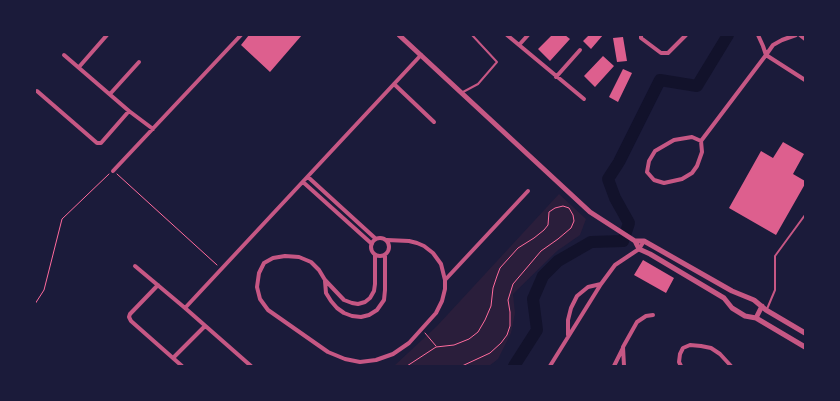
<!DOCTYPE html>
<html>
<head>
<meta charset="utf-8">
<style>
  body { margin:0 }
  #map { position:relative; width:840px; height:401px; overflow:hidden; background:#1b1b3a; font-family:"Times New Roman",serif }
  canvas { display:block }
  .frame { position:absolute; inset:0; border:36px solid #1b1b3a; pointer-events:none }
</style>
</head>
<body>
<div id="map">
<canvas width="840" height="401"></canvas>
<div class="frame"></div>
</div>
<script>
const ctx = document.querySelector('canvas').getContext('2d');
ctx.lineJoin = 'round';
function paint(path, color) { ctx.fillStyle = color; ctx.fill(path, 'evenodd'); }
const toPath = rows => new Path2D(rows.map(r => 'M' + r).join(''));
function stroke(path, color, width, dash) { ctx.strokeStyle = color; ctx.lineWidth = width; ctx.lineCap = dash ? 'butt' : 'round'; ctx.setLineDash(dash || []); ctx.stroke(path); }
paint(toPath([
  [559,194,586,219,580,235,557,251,513,294,515,313,511,333,498,359,489,366,394,366,437,326]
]), '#2a1e3b');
stroke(toPath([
  [514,366,537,330,533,299,543,276,558,261,591,242,623,241,629,223,615,198,608,179,619,162,660,80,697,86,728,35]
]), '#12122b', 12);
paint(toPath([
  [249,35,302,35,270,72,241,45],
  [552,35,565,35,570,39,550,61,538,49],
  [589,35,603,35,591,49,583,41],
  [623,37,627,61,617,62,613,38],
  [603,56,614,66,595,87,584,76],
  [623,69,632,73,618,102,609,97],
  [783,142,804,154,793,174,805,181,805,184,776,235,729,208,761,151,773,158],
  [643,260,674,278,666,293,634,275]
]), '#dd5f8e');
stroke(toPath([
  [117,174,217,265],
  [35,304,44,290,62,219,109,174],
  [425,333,436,346],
  [407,366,436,347,454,345,469,339,478,332,485,320,491,306,493,288,497,276,500,268,518,248,534,238,544,230,548,225,549,212,555,208,563,206,569,208,573,215,574,221,571,228,558,239,541,251,513,284,508,300,510,312,510,326,507,335,501,343,490,353,462,366]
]), '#ff6b9d', 1);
stroke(toPath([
  [463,92,478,84,497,62,472,35],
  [35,159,35,160],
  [767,309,775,290,775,256,805,215]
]), '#c65784', 2);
stroke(toPath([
  [507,35,584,99],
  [641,35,641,38,661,53,668,53,686,35],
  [758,35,763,46,766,55,805,80],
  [800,35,805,39],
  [519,45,528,35],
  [64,55,129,111,153,129],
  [79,67,107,35],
  [556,77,580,50],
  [394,84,434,122],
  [37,91,97,143,101,143,129,111],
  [110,94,139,62],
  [701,141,692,137,674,140,655,151,649,161,647,172,654,180,664,183,682,179,692,173,697,166,702,152,701,141,766,55,773,45,782,40,796,35],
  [113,171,241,35],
  [308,177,376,239],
  [303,182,372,244],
  '371 247a9 9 0 1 1 18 0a9 9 0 1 1-18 0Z',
  [375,255,375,284,374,291,370,298,365,302,358,304,352,303,344,300,325,280,319,270,311,262,299,257,285,256,273,258,264,263,259,273,257,287,260,299,268,310,328,352,345,359,360,362,376,360,393,354,409,343,436,313,442,301,445,289,445,280,441,264,433,253,424,246,417,243,409,241,387,240],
  [135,266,185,308,251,366],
  [445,280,528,191],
  [325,281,326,293,331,301,337,308,344,313,352,316,361,317,369,315,377,310,384,300,385,290,385,256],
  [158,285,130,314,129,317,131,321,182,366],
  [185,308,421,55],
  [568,335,568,320,571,308,577,296,588,287,601,284],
  [173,358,205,326],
  [550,366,601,284,615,265,639,249,644,241],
  [614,366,623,348],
  [624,366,623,347,637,322,646,316,653,315],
  [681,366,679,362,680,354,683,348,690,345,701,346,711,348,720,354,731,366]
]), '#c65784', 4);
stroke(toPath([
  [399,35,590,212,635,241,639,249,650,254,724,298,732,308,745,316,756,318,805,347],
  [635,241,644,241,732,291,754,300,766,310,805,333],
  [756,318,762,306]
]), '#c65784', 5);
</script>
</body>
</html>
